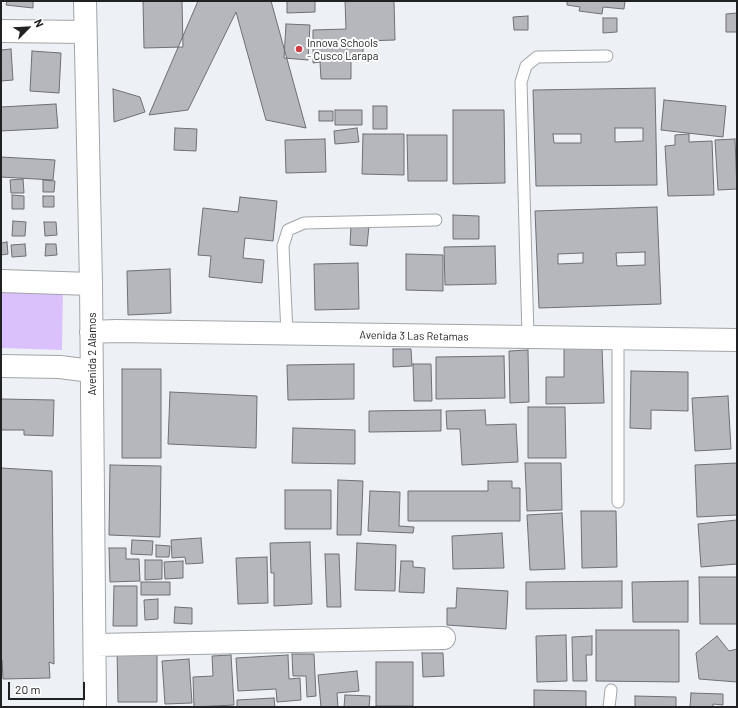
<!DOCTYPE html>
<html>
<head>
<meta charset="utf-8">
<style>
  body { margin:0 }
  #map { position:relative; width:738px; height:708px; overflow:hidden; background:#edf1f6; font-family:Barlow,sans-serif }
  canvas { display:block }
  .frame { position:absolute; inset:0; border:2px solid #202123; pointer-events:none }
  .north { position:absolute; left:8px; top:8px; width:40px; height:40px; -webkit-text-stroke:3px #fff; paint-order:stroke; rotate:66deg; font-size:11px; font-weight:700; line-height:16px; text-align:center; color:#202123 }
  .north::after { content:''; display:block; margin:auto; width:14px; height:18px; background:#202123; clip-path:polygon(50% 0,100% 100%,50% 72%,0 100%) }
  .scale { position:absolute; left:8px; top:682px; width:77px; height:18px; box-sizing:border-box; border:2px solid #202123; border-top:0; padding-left:5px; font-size:12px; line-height:14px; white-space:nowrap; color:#202123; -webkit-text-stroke:3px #fff; paint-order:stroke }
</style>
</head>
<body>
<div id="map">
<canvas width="738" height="708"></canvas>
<div class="frame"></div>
<div class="north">N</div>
<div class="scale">20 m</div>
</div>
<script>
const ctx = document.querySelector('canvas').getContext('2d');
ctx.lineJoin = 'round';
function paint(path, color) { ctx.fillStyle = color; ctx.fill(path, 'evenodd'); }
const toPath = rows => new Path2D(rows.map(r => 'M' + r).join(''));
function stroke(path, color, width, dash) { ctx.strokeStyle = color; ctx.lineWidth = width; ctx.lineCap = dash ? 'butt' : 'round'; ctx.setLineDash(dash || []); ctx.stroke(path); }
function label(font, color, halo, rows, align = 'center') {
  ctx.font = font + ' Barlow,sans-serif'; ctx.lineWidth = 4; ctx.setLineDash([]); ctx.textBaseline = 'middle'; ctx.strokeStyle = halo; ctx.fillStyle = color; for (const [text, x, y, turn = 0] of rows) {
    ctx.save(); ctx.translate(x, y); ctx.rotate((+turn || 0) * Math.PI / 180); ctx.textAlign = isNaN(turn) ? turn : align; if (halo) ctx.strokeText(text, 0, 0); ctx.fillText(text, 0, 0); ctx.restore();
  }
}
paint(toPath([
  [1,287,63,289,62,350,1,348]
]), '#dbc1fc');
const building = toPath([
  [7,1,33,1,33,8,6,5,7,1],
  [143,1,182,1,183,47,144,48,143,1],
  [198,1,271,1,306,128,266,120,236,12,188,110,149,115,198,1],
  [287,1,315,1,315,12,287,13,287,1],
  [345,1,394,1,395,40,363,41,363,57,351,58,351,79,321,79,320,62,313,63,313,30,346,29,345,1],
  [567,1,625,1,624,9,603,7,602,14,579,11,580,7,567,5,567,1],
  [737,13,737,32,726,32,726,14,737,13],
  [528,16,528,30,514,30,513,17,528,16],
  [603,18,617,18,617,32,603,33,603,18],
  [286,24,310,25,308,60,284,58,286,24],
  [11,49,13,80,1,81,1,50,11,49],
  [32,51,61,53,59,93,30,91,32,51],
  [655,88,657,185,536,186,533,90,655,88],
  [615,128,643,128,643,141,615,142,615,128],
  [553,134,581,134,581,143,554,143,553,134],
  [113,89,140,97,145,112,114,122,113,89],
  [664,100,726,106,723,137,661,130,664,100],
  [56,104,58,128,1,131,1,107,56,104],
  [373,106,387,106,387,129,373,129,373,106],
  [335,110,362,110,362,125,335,125,335,110],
  [453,110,504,110,505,183,453,184,453,110],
  [319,111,333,111,333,121,319,121,319,111],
  [175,128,197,129,196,151,174,150,175,128],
  [357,128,359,142,335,144,334,131,357,128],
  [363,134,404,134,404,175,362,174,363,134],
  [689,134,689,142,712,141,714,195,668,196,665,146,675,145,675,135,689,134],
  [407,135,447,135,447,181,408,181,407,135],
  [325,139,326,172,286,173,285,140,325,139],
  [735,139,737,189,718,190,715,140,735,139],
  [1,157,55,160,53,180,1,177,1,157],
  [23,179,24,193,11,193,10,180,23,179],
  [43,180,55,181,54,192,43,192,43,180],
  [12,195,24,196,24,209,12,209,12,195],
  [43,196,54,196,54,207,43,207,43,196],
  [240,197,277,201,273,241,245,238,243,258,264,260,262,283,209,277,211,256,198,255,203,208,238,212,240,197],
  [657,207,661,304,539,308,535,211,657,207],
  [645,252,645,265,617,266,616,253,645,252],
  [583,253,583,263,558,264,558,254,583,253],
  [453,215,479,216,479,239,453,239,453,215],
  [13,221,26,222,25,236,12,236,13,221],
  [44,222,56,222,57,235,45,236,44,222],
  [351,225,369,226,367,246,350,245,351,225],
  [7,242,8,254,1,255,1,243,7,242],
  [25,244,26,256,12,257,11,245,25,244],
  [46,244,56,244,57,255,45,256,46,244],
  [495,246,496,284,445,285,444,247,495,246],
  [406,254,443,255,443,291,406,290,406,254],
  [358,263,359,309,315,310,314,264,358,263],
  [170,269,171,313,128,315,127,271,170,269],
  [564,347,602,347,604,403,546,404,546,377,564,377,564,347],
  [393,349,411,349,412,366,393,367,393,349],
  [528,350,529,402,510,403,509,351,528,350],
  [504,356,505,398,436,399,436,357,504,356],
  [354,364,354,399,288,400,287,365,354,364],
  [413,364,431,364,432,401,414,401,413,364],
  [122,369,161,369,161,458,122,458,122,369],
  [631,371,688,372,688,411,651,410,651,429,630,428,631,371],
  [170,392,257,396,256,448,168,444,170,392],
  [728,396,731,449,695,451,692,398,728,396],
  [1,399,54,400,53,436,24,435,24,430,1,430,1,399],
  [528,407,565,407,566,458,528,458,528,407],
  [441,410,441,431,369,432,369,411,441,410],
  [485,410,486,425,516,424,518,462,462,465,460,429,447,429,446,411,485,410],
  [293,428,355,430,355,464,292,463,293,428],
  [525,463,561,463,562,510,527,511,525,463],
  [737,463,737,515,697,517,695,465,737,463],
  [110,465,161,466,160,537,109,535,110,465],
  [1,468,52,471,54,664,49,662,50,678,3,679,2,660,1,660,1,468],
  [338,480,363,481,361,535,337,535,338,480],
  [488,481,512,481,512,488,520,488,520,521,408,521,408,491,488,491,488,481],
  [285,490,331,490,331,529,285,529,285,490],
  [370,491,400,492,399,526,414,527,413,533,368,531,370,491],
  [581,511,616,511,617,567,582,568,581,511],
  [562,513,565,569,530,570,527,515,562,513],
  [737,520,737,564,701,567,698,524,737,520],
  [502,533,504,568,453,569,452,536,502,533],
  [201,538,203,563,186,564,185,557,172,558,171,540,201,538],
  [132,540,153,541,152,555,131,554,132,540],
  [310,542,312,604,274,606,274,573,271,573,270,543,310,542],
  [357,543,396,545,395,591,355,590,357,543],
  [156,545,170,546,169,557,156,557,156,545],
  [109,548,126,548,126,559,139,559,140,581,110,582,109,548],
  [325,554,339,554,341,607,327,607,325,554],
  [267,557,268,603,238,604,236,558,267,557],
  [145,560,162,560,162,579,145,580,145,560],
  [183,561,183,578,165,579,164,562,183,561],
  [401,561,413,561,413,567,425,568,424,593,399,592,401,561],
  [699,577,737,577,737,624,700,624,699,577],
  [622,581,622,608,526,609,526,582,622,581],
  [688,581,688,622,633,622,632,582,688,581],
  [141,582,170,582,170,595,141,595,141,582],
  [114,586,137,586,137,626,113,626,114,586],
  [457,588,508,591,506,629,447,625,447,608,456,608,457,588],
  [158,599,158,619,145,620,144,600,158,599],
  [175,607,192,608,192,624,174,623,175,607],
  [596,630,679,630,679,682,596,681,596,630],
  [566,635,567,681,537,682,536,636,566,635],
  [592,636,592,655,586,655,587,681,573,681,572,637,592,636],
  [717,636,729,651,737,649,737,682,699,679,696,653,717,636],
  [117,647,157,647,157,702,118,702,117,647],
  [422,653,443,653,444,676,423,677,422,653],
  [292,654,314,654,316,696,307,697,306,676,293,676,292,654],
  [231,655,234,705,194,707,193,677,213,676,212,656,231,655],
  [288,655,289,679,300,678,301,700,277,702,276,689,238,691,236,658,288,655],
  [189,659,192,703,165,704,162,661,189,659],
  [376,662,413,662,413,706,376,706,376,662],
  [357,671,359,691,337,693,338,707,321,707,318,675,357,671],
  [534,690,586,691,586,707,534,707,534,690],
  [691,693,723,694,723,705,713,704,713,707,690,707,691,693],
  [345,695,370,696,369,707,344,707,345,695],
  [635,696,676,697,676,707,635,707,635,696],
  [274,698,275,707,237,707,237,700,274,698]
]);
paint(building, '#b6b7bd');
stroke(building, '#6e6f74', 1);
const lane = toPath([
  [287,334,283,246,288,230,304,223,436,220],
  [528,337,521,82,526,66,537,57,607,56],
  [618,502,618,338],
  [609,707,611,690]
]);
const street = toPath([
  [85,1,91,284,95,707],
  [1,31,85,32],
  [1,281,91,284],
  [91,332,116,331,737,340],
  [1,366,60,367,91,371],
  [95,645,444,638]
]);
stroke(lane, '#a1a5a9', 13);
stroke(street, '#a1a5a9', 24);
stroke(lane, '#fff', 11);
stroke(street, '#fff', 22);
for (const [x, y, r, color] of [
  [299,49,4,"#cd3d44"]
]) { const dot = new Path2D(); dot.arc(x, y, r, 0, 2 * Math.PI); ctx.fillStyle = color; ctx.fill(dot); stroke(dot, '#fff', 1.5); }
label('11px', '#202123', '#fff', [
  ["Innova Schools",307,43],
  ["- Cusco Larapa",307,56]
], 'left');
label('11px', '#202123', '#fff', [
  ["Avenida 3 Las Retamas",414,336,1],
  ["Avenida 2 Alamos",92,354,-90]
]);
</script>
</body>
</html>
